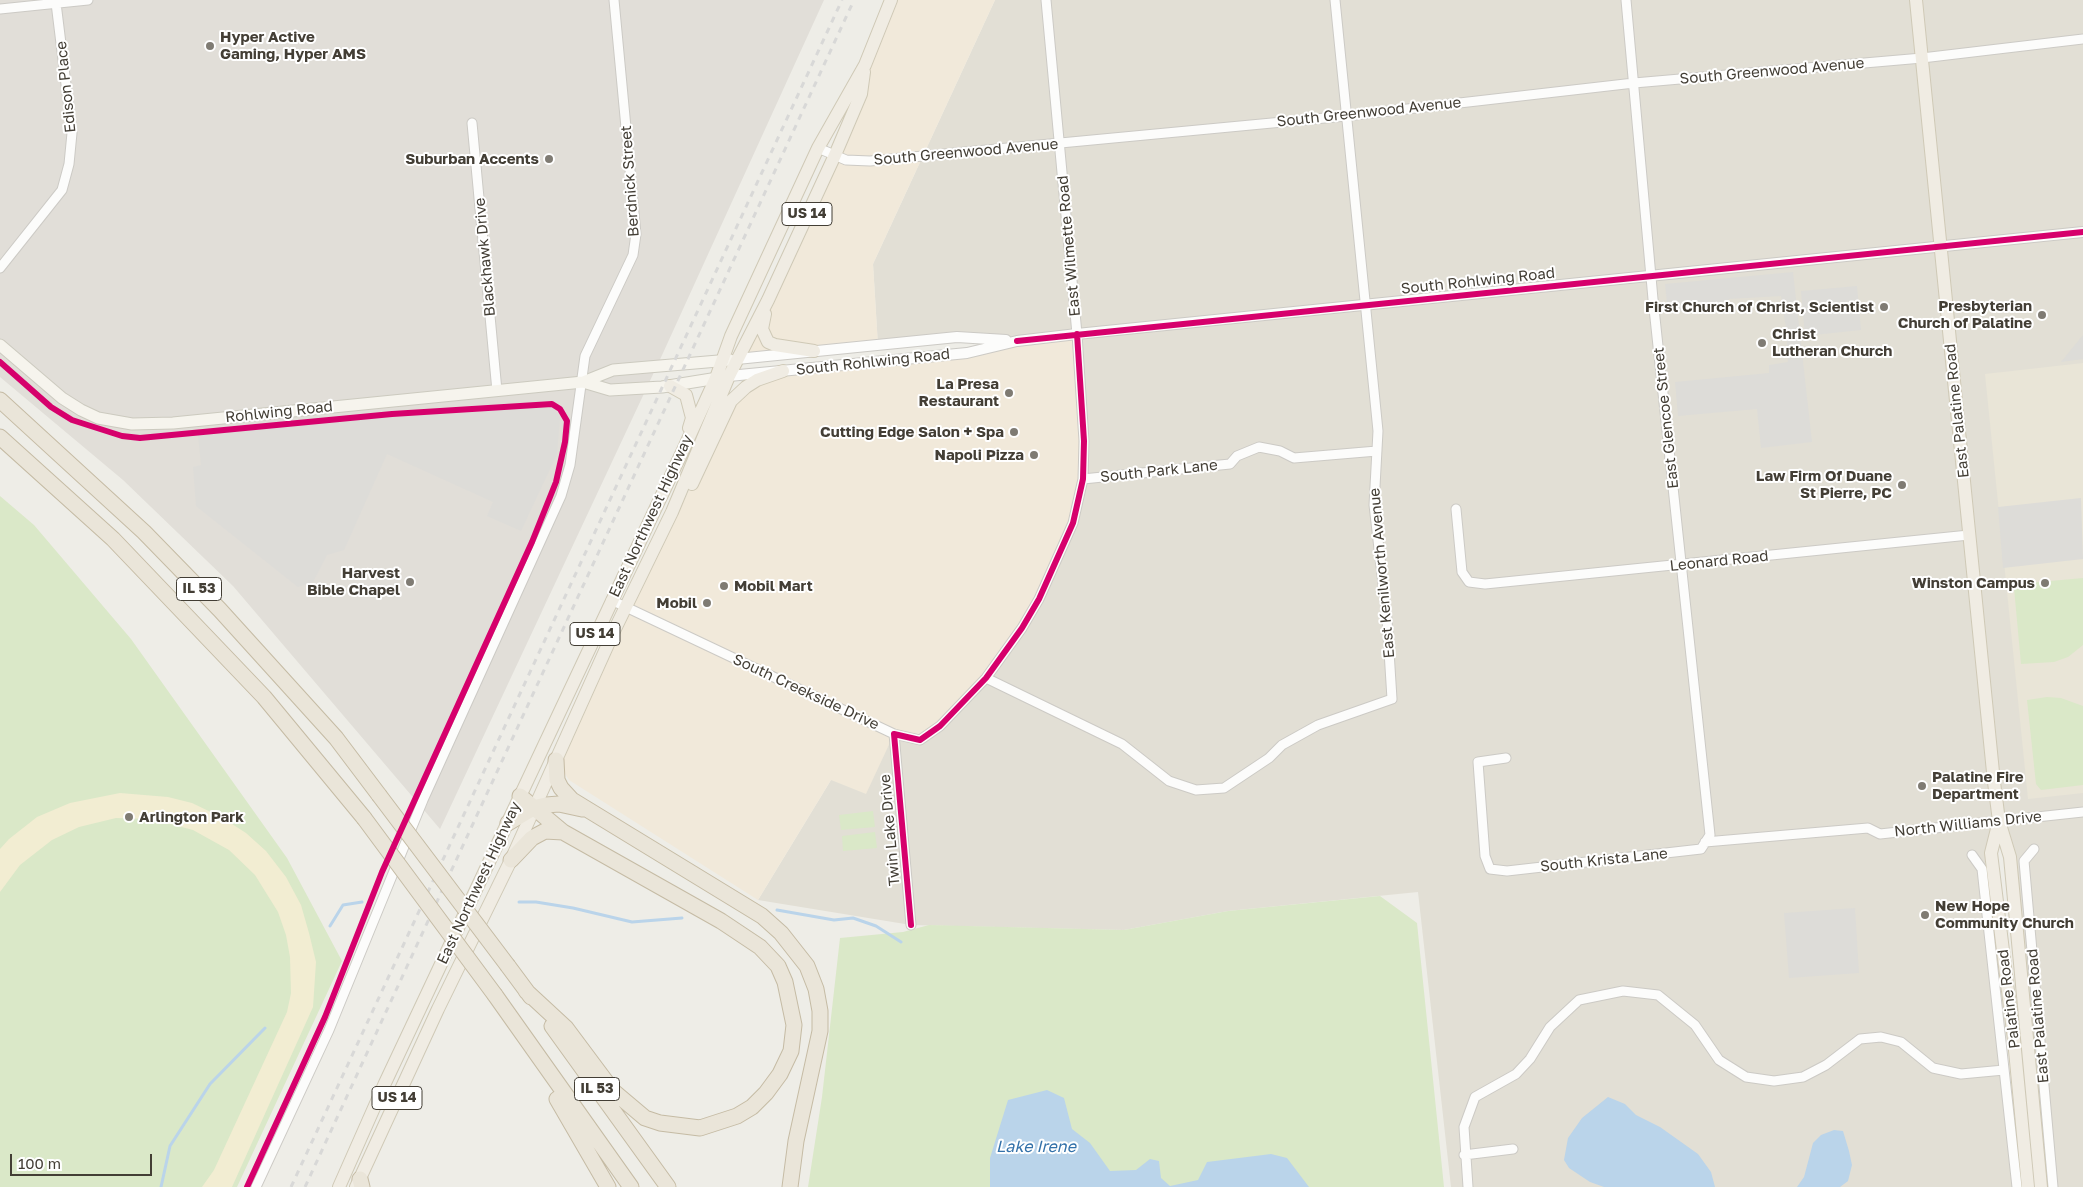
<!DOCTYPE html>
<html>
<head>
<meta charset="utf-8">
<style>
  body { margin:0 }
  #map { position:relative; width:2083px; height:1187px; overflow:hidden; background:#eeede7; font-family:"Golos Text",sans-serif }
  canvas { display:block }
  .scale { position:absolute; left:10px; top:1154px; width:142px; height:22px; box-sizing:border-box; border:2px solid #433e35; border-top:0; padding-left:6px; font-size:15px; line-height:18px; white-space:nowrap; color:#433e35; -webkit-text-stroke:4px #fff; paint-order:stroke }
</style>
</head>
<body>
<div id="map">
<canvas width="2083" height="1187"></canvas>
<div class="scale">100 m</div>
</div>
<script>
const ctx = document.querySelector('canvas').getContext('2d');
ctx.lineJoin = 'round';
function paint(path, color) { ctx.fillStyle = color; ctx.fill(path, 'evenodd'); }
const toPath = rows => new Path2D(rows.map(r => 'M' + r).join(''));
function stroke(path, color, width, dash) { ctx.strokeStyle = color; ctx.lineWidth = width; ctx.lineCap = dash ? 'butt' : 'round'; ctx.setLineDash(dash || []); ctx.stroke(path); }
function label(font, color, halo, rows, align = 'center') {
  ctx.font = font + ' "Golos Text",sans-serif'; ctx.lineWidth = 4; ctx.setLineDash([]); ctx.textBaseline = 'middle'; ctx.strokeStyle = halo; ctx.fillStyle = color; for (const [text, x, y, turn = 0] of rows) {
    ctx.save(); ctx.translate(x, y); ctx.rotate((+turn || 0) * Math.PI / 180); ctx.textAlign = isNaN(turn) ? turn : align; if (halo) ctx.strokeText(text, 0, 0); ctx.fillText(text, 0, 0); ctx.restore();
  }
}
paint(toPath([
  [995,0,2083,0,2083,1187,2041,1187,2010,857,1999,822,1991,853,1982,869,2017,1187,1451,1187,1418,892,1228,911,1124,930,911,925,758,900,831,780,1017,341,957,337,878,346,873,264]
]), '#e2dfd5');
paint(toPath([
  [891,0,995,0,873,264,878,346,737,359,833,158],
  [1077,334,1084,441,1073,523,1039,599,986,678,920,740,894,734,866,794,831,780,758,900,569,780,556,760,672,512,684,501,731,401,783,371]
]), '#f1e9da');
paint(toPath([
  [0,0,824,0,663,353,440,829,233,586,123,480,0,377]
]), '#e1ded8');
paint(toPath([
  [2083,363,2083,793,2028,799,1985,374]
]), '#e9e5d7');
paint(toPath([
  [0,496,34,525,131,639,287,858,342,961,237,1187,0,1187],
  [2083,578,2083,645,2068,657,2054,662,2021,664,2014,588,2018,584],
  [2047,697,2061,698,2083,706,2083,785,2041,790,2036,784,2027,700],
  [873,811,875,827,841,830,839,815],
  [875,832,877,848,843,851,842,836],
  [1380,896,1417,923,1444,1187,808,1187,822,1097,840,938,903,932,929,925,1124,930,1228,911]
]), '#dae8c8');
paint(toPath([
  [120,793,168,797,192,803,221,817,246,833,266,851,286,877,301,905,309,933,316,962,313,1007,232,1187,202,1187,214,1170,287,1012,291,993,290,957,286,935,278,912,255,875,229,850,193,830,152,819,116,818,79,827,52,840,20,865,0,892,0,849,9,839,37,817,70,803]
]), '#f2edd2');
paint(toPath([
  [1793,272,1812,442,1761,448,1757,409,1678,416,1675,382,1769,373,1769,365,1788,362,1786,328,1781,296,1729,299,1724,308,1668,313,1665,284],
  [1857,286,1861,330,1805,336,1801,291],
  [2083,335,2083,359,2061,362],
  [554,407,560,418,557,454,521,531,487,516,493,502,387,454,344,550,327,555,313,582,298,587,196,506,193,467,201,465,198,435,372,418],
  [2081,498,2083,559,2003,568,1998,507],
  [1855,908,1859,973,1789,978,1784,913]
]), '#dddcd8');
paint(toPath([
  [1047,1090,1064,1098,1072,1129,1090,1143,1110,1171,1136,1170,1150,1159,1159,1161,1161,1178,1170,1186,1198,1180,1207,1162,1271,1154,1287,1158,1309,1187,990,1187,990,1158,1008,1100],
  [1608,1097,1625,1104,1636,1115,1660,1127,1698,1154,1711,1172,1715,1187,1604,1187,1590,1182,1569,1168,1564,1160,1568,1138,1582,1118],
  [1834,1130,1843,1131,1849,1151,1852,1165,1848,1181,1840,1187,1797,1187,1804,1177,1813,1143,1821,1135]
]), '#bad4ea');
stroke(toPath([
  [519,902,536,902,573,908,632,922,682,918],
  [777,910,834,920,853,918,876,926,901,942],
  [330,926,343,905,362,902],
  [161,1187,170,1146,210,1084,265,1028]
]), '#bad4ea', 3);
const minor = toPath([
  [0,9,88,0],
  [472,123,497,391],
  [818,148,846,160,870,161,1346,116,1634,83,1922,58,2083,39],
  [0,268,62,190,69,164,72,133,56,3],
  [1083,479,1230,464,1237,456,1259,447,1280,451,1294,458,1377,451],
  [1456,509,1462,572,1469,582,1485,584,1969,535],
  [611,600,894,734,920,740,940,726,986,678,1022,628,1039,599,1073,523,1083,479,1084,441,1077,334,1046,0],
  [986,678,1122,744,1169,781,1196,790,1224,788,1269,758,1282,745,1318,725,1392,699,1387,619,1374,505,1378,431,1335,0],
  [894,734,911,925],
  [1506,758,1478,762,1485,856,1490,869,1507,871,1701,849,1710,835,1653,299,1626,0],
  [1705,842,1868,828,1880,834,2083,812],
  [2034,849,2024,861,2053,1187],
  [1972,855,1982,869,2017,1187],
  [1464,1155,1513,1149],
  [256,1187,329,1030,423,800,561,496,570,465,585,356,633,255,636,234,614,0],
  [1468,1187,1464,1127,1475,1097,1516,1074,1530,1059,1550,1027,1579,1000,1623,991,1658,995,1695,1025,1719,1060,1746,1077,1774,1081,1803,1077,1826,1065,1860,1039,1881,1037,1901,1042,1933,1068,1961,1074,2004,1070]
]);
const tertiary = toPath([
  [737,359,957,337,1006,340],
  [729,376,967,353,1017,341,1077,334,2083,232]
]);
const secondary = toPath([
  [0,345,62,398,81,410,98,418,132,424,173,423,583,382,613,370,730,360],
  [583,382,610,390,662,387,724,377]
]);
const primary = toPath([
  [1916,0,1994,782,1999,821,2010,857,2041,1187],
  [765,314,762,329,768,342,775,345,814,351],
  [670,386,686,395,692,418,689,428],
  [692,484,731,401,746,387,757,380,783,371],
  [1999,821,1991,853,2014,1040,2028,1187],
  [339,1187,385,1083,684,448,716,378,731,336,818,148,865,65,891,0],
  [356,1187,438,1009,511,860,614,631,672,512,729,376,768,300,835,155,861,94,864,72]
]);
const motorway = toPath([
  [0,400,144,532,220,610,336,738,379,795],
  [0,437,113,539,264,697,364,818],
  [556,760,557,780,561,788,572,800,762,916,781,933,807,966,816,989,820,1011,820,1031,796,1141,790,1187],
  [520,796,563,832,721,921,760,947,778,966,785,982,794,1025,791,1051,780,1074,766,1093,752,1107,737,1116,700,1128,660,1123,645,1118,613,1091,566,1028,526,991],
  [508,823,533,808,546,805,559,804,582,809],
  [511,860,532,838,545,831,563,832],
  [508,966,531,997],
  [495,995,631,1187],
  [552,1026,668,1187],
  [557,1099,608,1187],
  [360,1179,362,1187]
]);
stroke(minor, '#cccac5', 11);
stroke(tertiary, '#cccac5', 12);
stroke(secondary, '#cccabf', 13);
stroke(primary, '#cfc9b6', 14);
stroke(motorway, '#c5bba4', 17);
stroke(minor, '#fcfcfb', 9);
stroke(tertiary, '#fcfcfb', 10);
stroke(secondary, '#f6f4ed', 11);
stroke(primary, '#f0ece3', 12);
stroke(motorway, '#eae5d9', 15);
stroke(toPath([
  [291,1187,842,0],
  [305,1187,854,0]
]), '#d8d8d7', 3, [6, 6]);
const motorwayBridge = toPath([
  [379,795,508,966],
  [364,818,495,995]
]);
stroke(motorwayBridge, '#c5bba4', 17, []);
stroke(motorwayBridge, '#eae5d9', 15);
stroke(toPath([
  [1017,341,2083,232],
  [0,362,51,407,72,420,122,436,140,438,392,414,552,404,560,409,567,421,565,442,556,482,532,542,382,872,325,1017,247,1187],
  [911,925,894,734,920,740,940,726,986,678,1022,628,1039,599,1073,523,1083,479,1084,441,1077,334]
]), '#d6006c', 6);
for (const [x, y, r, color] of [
  [210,46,5,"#7f7b73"],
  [549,159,5,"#7f7b73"],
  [1884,307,5,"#7f7b73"],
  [2042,315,5,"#7f7b73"],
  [1762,343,5,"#7f7b73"],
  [1009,393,5,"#7f7b73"],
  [1014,432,5,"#7f7b73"],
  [1034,455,5,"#7f7b73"],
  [1902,485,5,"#7f7b73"],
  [410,582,5,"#7f7b73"],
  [2045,583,5,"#7f7b73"],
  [724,586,5,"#7f7b73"],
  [707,603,5,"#7f7b73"],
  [1922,786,5,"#7f7b73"],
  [129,817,5,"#7f7b73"],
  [1925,915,5,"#7f7b73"]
]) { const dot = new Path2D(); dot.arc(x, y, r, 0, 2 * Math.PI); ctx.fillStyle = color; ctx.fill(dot); stroke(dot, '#fff', 2); }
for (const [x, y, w] of [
  [807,214,50],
  [199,589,45],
  [595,634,50],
  [597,1089,45],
  [397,1098,50]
]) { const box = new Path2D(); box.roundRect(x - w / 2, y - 11.5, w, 23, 4); ctx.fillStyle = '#fff'; ctx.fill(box); stroke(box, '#433e35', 1); }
label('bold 14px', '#433e35', null, [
  ["US 14",807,214],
  ["IL 53",199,589],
  ["US 14",595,634],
  ["IL 53",597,1089],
  ["US 14",397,1098]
]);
label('bold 15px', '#433e35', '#fff', [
  ["Hyper Active",220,37,"left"],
  ["Gaming, Hyper AMS",220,54,"left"],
  ["Suburban Accents",539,159],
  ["Presbyterian",2032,306],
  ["Church of Palatine",2032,323],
  ["First Church of Christ, Scientist",1874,307],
  ["Christ",1772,334,"left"],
  ["Lutheran Church",1772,351,"left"],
  ["La Presa",999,384],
  ["Restaurant",999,401],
  ["Cutting Edge Salon + Spa",1004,432],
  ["Napoli Pizza",1024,455],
  ["Law Firm Of Duane",1892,476],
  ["St Pierre, PC",1892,493],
  ["Harvest",400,573],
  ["Bible Chapel",400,590],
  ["Winston Campus",2035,583],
  ["Mobil Mart",734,586,"left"],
  ["Mobil",697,603],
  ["Palatine Fire",1932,777,"left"],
  ["Department",1932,794,"left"],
  ["Arlington Park",139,817,"left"],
  ["New Hope",1935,906,"left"],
  ["Community Church",1935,923,"left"]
], 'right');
label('15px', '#433e35', '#fff', [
  ["South Greenwood Avenue",1772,71,-5],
  ["Edison Place",66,87,-96],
  ["South Greenwood Avenue",1369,112,-6],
  ["South Greenwood Avenue",966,152,-5],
  ["Berdnick Street",630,181,-94],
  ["East Wilmette Road",1069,246,-95],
  ["Blackhawk Drive",485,257,-95],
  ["South Rohlwing Road",1478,281,-6],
  ["South Rohlwing Road",873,362,-6],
  ["East Palatine Road",1957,411,-96],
  ["Rohlwing Road",279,412,-6],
  ["East Glencoe Street",1666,418,-96],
  ["South Park Lane",1159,471,-6],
  ["East Northwest Highway",651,516,-65],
  ["Leonard Road",1719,561,-6],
  ["East Kenilworth Avenue",1382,573,-95],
  ["South Creekside Drive",806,692,25],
  ["North Williams Drive",1968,824,-6],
  ["Twin Lake Drive",890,830,-95],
  ["South Krista Lane",1604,860,-6],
  ["East Northwest Highway",479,883,-65],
  ["Palatine Road",2009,999,-97],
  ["East Palatine Road",2038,1016,-95]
]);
label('italic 16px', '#3371a9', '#fff', [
  ["Lake Irene",1036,1147]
]);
</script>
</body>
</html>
